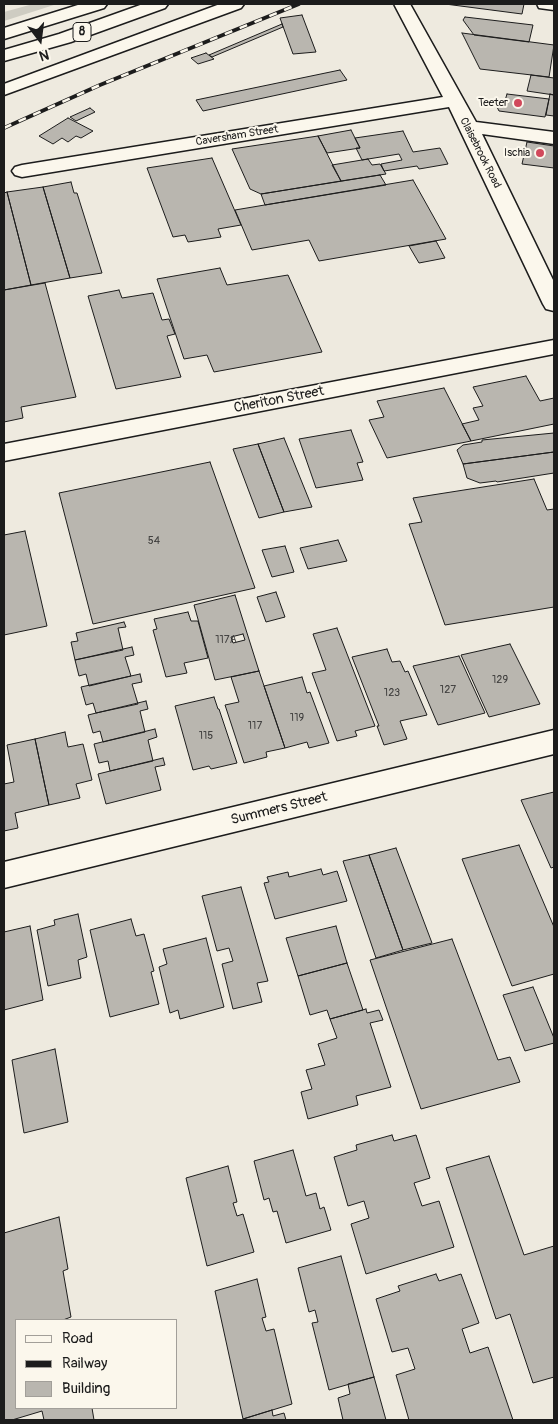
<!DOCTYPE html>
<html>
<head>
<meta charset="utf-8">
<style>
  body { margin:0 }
  #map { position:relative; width:558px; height:1424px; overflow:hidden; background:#eeeadf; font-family:Pangolin,sans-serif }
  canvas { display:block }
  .frame { position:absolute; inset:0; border:5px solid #1c1c1c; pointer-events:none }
  .legend { position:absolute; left:15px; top:1319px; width:162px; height:90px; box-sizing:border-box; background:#fbf7ec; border:1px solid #a29f99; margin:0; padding:6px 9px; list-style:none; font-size:15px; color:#1c1c1c }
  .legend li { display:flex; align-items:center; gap:10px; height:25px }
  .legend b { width:25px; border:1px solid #a29f99 }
  .north { position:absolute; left:15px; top:15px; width:50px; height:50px; -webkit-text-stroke:4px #fbf7ec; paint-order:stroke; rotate:165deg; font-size:14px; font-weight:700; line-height:20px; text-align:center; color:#1c1c1c }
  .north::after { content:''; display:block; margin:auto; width:18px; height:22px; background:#1c1c1c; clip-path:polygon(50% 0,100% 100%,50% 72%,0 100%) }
</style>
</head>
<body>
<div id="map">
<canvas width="558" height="1424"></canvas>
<div class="frame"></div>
<ul class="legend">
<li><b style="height:6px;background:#fbf7ec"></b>Road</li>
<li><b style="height:6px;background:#1c1c1c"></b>Railway</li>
<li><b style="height:14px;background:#b9b6af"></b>Building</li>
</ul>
<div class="north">N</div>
</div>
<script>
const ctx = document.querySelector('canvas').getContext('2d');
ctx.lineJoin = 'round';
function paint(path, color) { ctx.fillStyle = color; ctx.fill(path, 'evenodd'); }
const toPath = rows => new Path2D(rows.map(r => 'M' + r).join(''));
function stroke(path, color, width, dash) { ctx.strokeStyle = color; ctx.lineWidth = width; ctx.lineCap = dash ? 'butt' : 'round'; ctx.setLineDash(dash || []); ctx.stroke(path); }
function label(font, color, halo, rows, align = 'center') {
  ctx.font = font + ' Pangolin,sans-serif'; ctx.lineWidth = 4; ctx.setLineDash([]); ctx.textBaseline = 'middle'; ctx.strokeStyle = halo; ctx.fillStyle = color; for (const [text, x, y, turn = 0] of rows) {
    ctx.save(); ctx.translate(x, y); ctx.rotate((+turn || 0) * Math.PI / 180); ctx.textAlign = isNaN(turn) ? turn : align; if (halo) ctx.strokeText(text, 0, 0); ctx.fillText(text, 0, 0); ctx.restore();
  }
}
paint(toPath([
  [33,4,57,4,4,21,4,12]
]), '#ceccc2');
const building = toPath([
  [445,4,524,4,522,14,445,4],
  [302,15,316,52,293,54,280,18,302,15],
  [465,17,533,25,529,42,474,35,463,20,465,17],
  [282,24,283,27,212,57,209,55,282,24],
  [462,33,554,45,549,77,480,69,462,33],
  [206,53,214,59,198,64,191,58,206,53],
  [340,70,347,80,203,111,196,100,340,70],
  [531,75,554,78,554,95,527,91,531,75],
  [507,94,549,99,545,117,499,111,495,103,504,104,507,94],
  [550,94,554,95,554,116,546,115,550,94],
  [90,108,95,112,76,121,70,117,90,108],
  [68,118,93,131,81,138,76,136,68,142,62,138,53,144,39,136,68,118],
  [351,130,360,148,327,153,318,136,351,130],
  [403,131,413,152,440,148,448,164,419,169,417,166,384,171,381,164,402,160,399,154,362,160,356,148,360,148,355,138,403,131],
  [318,136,341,181,261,194,250,189,232,149,318,136],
  [527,142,554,146,554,168,522,164,527,142],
  [212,158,241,225,218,229,221,237,188,242,185,235,173,237,147,168,212,158],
  [368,159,372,165,380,164,386,174,341,181,332,165,368,159],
  [380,175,386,185,265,205,261,194,380,175],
  [413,180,446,239,319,261,309,240,252,250,235,210,413,180],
  [71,182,74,193,77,193,102,273,70,278,43,187,71,182],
  [43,187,70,278,31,285,7,192,43,187],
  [7,192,31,285,4,290,4,193,7,192],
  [436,241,445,258,419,263,409,246,436,241],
  [220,268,227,285,288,275,322,352,214,372,207,355,184,359,157,279,220,268],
  [45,283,76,397,21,407,23,418,4,422,4,290,45,283],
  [119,290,122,298,153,293,162,320,169,319,175,334,167,336,181,377,116,389,88,296,119,290],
  [526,376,540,401,554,398,554,424,471,441,462,424,479,420,473,408,483,406,473,387,526,376],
  [444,388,471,441,387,458,369,420,384,417,377,401,444,388],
  [351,430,363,462,357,463,363,480,316,488,299,439,351,430],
  [554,433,554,452,463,464,457,450,463,445,482,442,482,440,554,433],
  [284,438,312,507,284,512,258,444,284,438],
  [258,444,284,512,259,518,233,449,258,444],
  [554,452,554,473,497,482,496,481,480,483,467,478,463,464,554,452],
  [210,462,255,588,93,624,59,493,210,462],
  [534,479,547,510,554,509,554,607,445,625,409,524,422,522,413,498,534,479],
  [25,531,47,626,4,635,4,535,25,531],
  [338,540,347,561,308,569,300,548,338,540],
  [285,546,294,572,272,577,262,550,285,546],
  [276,592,285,617,266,622,257,597,276,592],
  [235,595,259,671,215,680,194,605,235,595],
  [188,612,191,621,198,621,208,658,184,663,187,673,166,677,153,630,157,629,154,619,188,612],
  [124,622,126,627,118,628,123,650,75,660,71,642,78,641,76,633,124,622],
  [337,628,375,726,355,731,357,736,337,741,312,673,326,670,313,634,337,628],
  [243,634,245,640,233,643,231,637,243,634],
  [510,644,540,704,489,717,461,655,510,644],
  [132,647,134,655,125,657,131,676,89,686,86,674,79,676,75,660,132,647],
  [387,649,392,662,400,661,405,672,408,671,427,715,400,721,407,739,384,745,377,726,379,726,352,657,387,649],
  [459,656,485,713,438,725,413,666,459,656],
  [259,671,285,748,266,752,267,757,244,763,225,705,239,702,231,677,259,671],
  [140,674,142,682,132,684,138,704,96,713,93,703,86,705,81,687,140,674],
  [302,677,307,693,310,692,329,743,309,748,307,742,285,748,264,686,302,677],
  [214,697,218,709,219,709,237,763,211,769,209,766,193,770,175,706,214,697],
  [146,701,148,709,140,711,145,732,103,742,100,731,93,733,88,715,146,701],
  [155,729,157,737,148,740,153,761,110,771,108,761,99,763,94,744,155,729],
  [65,732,68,747,83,744,92,780,76,784,80,798,49,805,35,739,65,732],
  [35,739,49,805,15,813,18,828,4,831,4,784,14,782,7,745,35,739],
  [163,758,165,765,155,767,161,790,106,804,98,774,163,758],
  [554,792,554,867,551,868,521,800,554,792],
  [519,845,554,927,554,974,512,986,462,859,519,845],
  [396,848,432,943,403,950,369,855,396,848],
  [369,855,403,950,376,958,343,861,369,855],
  [321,869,323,875,337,871,347,901,275,919,264,883,269,882,267,877,288,872,289,877,321,869],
  [241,887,268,981,257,983,262,1002,233,1009,222,964,233,961,229,948,217,951,202,896,241,887],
  [78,914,87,957,78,960,81,978,48,986,37,930,55,925,54,920,78,914],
  [131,919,136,936,144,934,154,971,151,972,159,1004,110,1017,90,930,131,919],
  [30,926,43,1000,4,1010,4,932,30,926],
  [336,926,347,963,298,976,286,938,336,926],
  [206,938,224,1007,180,1019,178,1010,170,1013,159,967,167,964,163,949,206,938],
  [452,939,498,1060,510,1057,520,1082,421,1109,370,960,452,939],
  [347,963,363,1010,330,1019,327,1010,310,1015,298,976,347,963],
  [533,987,554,1038,554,1043,525,1051,503,995,533,987],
  [366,1009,367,1013,379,1010,383,1020,370,1023,391,1087,356,1096,358,1105,308,1119,301,1092,312,1089,306,1070,325,1065,318,1044,337,1038,330,1019,366,1009],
  [55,1049,68,1122,24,1133,12,1060,55,1049],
  [392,1135,394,1141,416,1135,430,1178,414,1183,422,1206,439,1201,454,1247,366,1274,351,1224,369,1218,364,1201,348,1206,334,1157,357,1150,356,1145,392,1135],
  [293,1150,306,1196,316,1193,320,1209,324,1207,331,1230,286,1243,277,1211,273,1212,269,1198,264,1200,254,1161,293,1150],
  [489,1156,524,1255,554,1246,554,1377,533,1383,510,1314,496,1319,446,1168,489,1156],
  [228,1166,237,1202,233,1203,237,1216,243,1214,254,1252,207,1266,186,1178,228,1166],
  [59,1217,68,1269,63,1271,71,1317,63,1320,16,1320,16,1408,92,1408,94,1420,44,1420,42,1411,12,1420,4,1420,4,1233,59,1217],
  [341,1256,374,1377,329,1390,312,1323,318,1322,315,1310,309,1312,298,1268,341,1256],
  [436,1274,439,1281,461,1274,479,1323,462,1329,470,1353,488,1347,513,1420,409,1420,396,1375,415,1369,408,1348,392,1352,376,1299,400,1291,398,1286,436,1274],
  [257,1279,266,1317,262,1318,266,1331,274,1329,292,1404,243,1419,215,1291,257,1279],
  [374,1377,386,1420,343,1420,338,1398,350,1394,348,1384,374,1377],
  [272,1410,273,1416,284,1413,286,1420,244,1420,243,1419,272,1410]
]);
paint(building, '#b9b6af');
stroke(building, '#1c1c1c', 1);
const minor = toPath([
  [394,4,410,4,476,122,554,132,554,144,482,134,554,282,554,311,546,309,543,304,449,107,22,177,15,175,12,171,15,167,22,165,443,97,394,4],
  [537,4,554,4,554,10,539,8,537,4],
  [554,340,554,354,4,461,4,444,554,340],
  [554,730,554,754,4,888,4,862,554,730]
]);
const motorway = toPath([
  [81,4,107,4,104,8,4,39,4,28,81,4],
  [143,4,168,4,165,8,71,42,4,61,4,50,59,34,143,4],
  [220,4,244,4,241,8,4,95,4,84,220,4]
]);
stroke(minor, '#1c1c1c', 3);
stroke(motorway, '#1c1c1c', 3);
paint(minor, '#fbf7ec');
paint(motorway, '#fbf7ec');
const rail = toPath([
  [4,128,100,85,299,4]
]);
stroke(rail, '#1c1c1c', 4);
stroke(rail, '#fbf7ec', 2.5, [8]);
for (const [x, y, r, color] of [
  [518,103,5,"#d1495b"],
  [540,153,5,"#d1495b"]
]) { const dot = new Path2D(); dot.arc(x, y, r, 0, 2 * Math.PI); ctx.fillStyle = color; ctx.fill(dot); stroke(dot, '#fbf7ec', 2); }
label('11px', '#1c1c1c', '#fbf7ec', [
  ["Teeter",508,103],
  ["Ischia",530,153]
], 'right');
label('11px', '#1c1c1c', '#fbf7ec', [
  ["Caversham Street",237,136,-9],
  ["Claisebrook Road",480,153,63]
]);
label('11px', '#434241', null, [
  ["54",154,541],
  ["117A",226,640],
  ["129",500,680],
  ["127",448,690],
  ["123",392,693],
  ["119",297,718],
  ["117",255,726],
  ["115",206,736]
]);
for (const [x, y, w] of [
  [82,32,18]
]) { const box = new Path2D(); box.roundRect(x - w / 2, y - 9.5, w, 19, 4); ctx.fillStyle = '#fbf7ec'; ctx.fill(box); stroke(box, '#1c1c1c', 1); }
label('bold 12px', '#1c1c1c', null, [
  ["8",82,32]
]);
label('14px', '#1c1c1c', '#fbf7ec', [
  ["Cheriton Street",279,400,-11],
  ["Summers Street",279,809,-14]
]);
</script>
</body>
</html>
